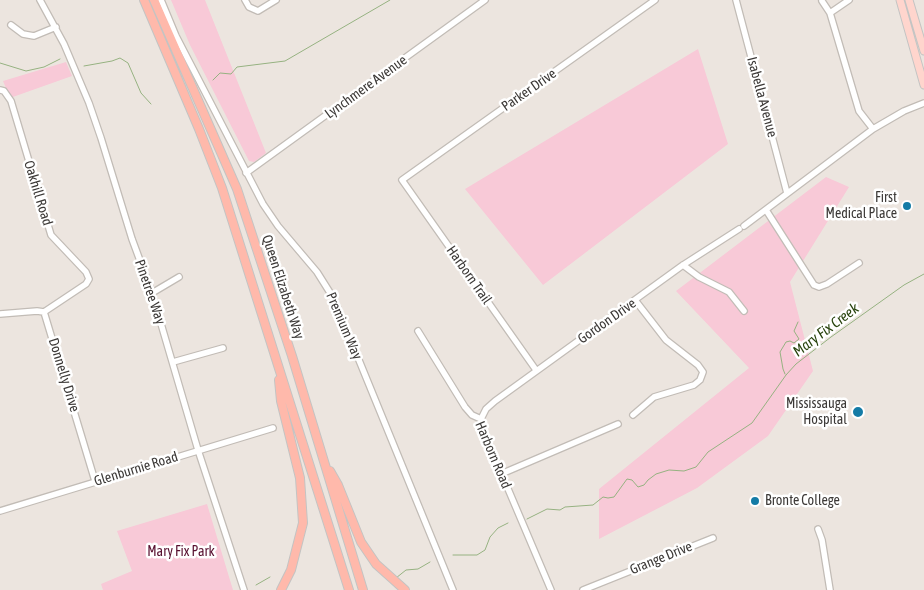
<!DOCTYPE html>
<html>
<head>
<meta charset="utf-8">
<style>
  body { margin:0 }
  canvas { display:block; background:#ece5df }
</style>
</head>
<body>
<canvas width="924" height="590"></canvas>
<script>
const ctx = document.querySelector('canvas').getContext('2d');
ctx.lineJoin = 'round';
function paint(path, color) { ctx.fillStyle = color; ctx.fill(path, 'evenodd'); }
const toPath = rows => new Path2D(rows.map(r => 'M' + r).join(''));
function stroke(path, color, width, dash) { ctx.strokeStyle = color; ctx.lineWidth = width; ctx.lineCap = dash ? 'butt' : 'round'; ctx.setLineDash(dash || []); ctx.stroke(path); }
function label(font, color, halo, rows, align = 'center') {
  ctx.font = font + ' "Asap Condensed",sans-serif'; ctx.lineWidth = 5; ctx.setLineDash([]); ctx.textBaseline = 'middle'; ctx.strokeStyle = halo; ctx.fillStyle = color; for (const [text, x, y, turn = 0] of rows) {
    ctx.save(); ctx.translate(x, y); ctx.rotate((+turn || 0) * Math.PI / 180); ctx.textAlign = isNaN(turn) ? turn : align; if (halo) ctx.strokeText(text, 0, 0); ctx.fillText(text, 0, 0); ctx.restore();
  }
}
paint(toPath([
  [171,0,205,0,266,153,254,162,249,161,190,45],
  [698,49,728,144,543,285,465,189],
  [66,62,72,76,10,98,3,81],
  [826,177,849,187,790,282,813,371,768,436,697,488,599,539,599,489,749,368,676,291],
  [207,504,233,590,103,590,101,584,132,571,117,531]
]), '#f8c9d7');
stroke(toPath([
  [0,63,26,71,44,67,60,59],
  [84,66,112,61,120,58,128,63,141,93,151,104],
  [213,80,220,73,231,74,237,67,285,61,390,0],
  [785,374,783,369,780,352,786,342,790,341,794,343,799,339,794,331,798,322],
  [527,519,547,509,560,510,565,507,593,505,603,497,608,498,614,497,627,479,632,480,638,487,644,485,648,480,656,474,669,470,684,471,696,467,708,452,752,423,786,375,796,364,831,337,904,285,924,274],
  [453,555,477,555,485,550,490,537,498,528,508,523],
  [396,578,406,570,418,569,430,562],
  [256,585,270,577]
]), '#96b281', 1);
const minor = toPath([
  [40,0,64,44,89,103,101,138,132,239,152,293,198,450,244,590],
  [161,0,176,36,263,204,278,226,317,272,334,299,453,590],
  [245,0,249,7,258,11,276,0],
  [736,0,787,193],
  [822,1,830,13,859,111,873,129],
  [830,13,849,0],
  [11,25,23,34,34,36,56,27],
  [0,90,4,91,11,101,51,235,86,272,89,279,86,284,44,312],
  [246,173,485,0],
  [766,210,814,285,819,287,827,284,859,263],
  [744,226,873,129,904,111,924,103],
  [683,265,699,277,729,292,744,311],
  [152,293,179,277],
  [0,314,37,311,44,312,95,481],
  [418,331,465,407,472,415,481,419,483,430,551,590],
  [173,362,223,348],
  [536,370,402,180,655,0],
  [633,415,654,397,694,385,700,380,703,372,698,365,666,340,635,300],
  [481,419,486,409,495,401,683,265,739,229],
  [501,474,618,424],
  [0,511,273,428],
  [818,529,822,540,830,590],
  [583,590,713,538]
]);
const major = toPath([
  [900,0,924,85],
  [909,0,924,51]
]);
const highway = toPath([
  [144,0,199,129,222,188,349,590],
  [154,0,237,189,292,356,363,590],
  [279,380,281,401,300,478,303,523,291,570,281,590],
  [330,471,338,485,361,542,376,564,405,590]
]);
stroke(minor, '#c2bcb6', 8);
stroke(major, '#c4c4c3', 9);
stroke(highway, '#c4c4c3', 10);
stroke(minor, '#fff', 5.5);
stroke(major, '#ffd5cd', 7);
stroke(highway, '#ffb9ab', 8);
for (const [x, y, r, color] of [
  [907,206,5,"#147ba6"],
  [858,412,6,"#147ba6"],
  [755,501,5,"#147ba6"]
]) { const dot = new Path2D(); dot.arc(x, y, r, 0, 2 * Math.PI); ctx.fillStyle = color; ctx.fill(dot); stroke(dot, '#fff', 2); }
label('14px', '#3c3937', '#fff', [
  ["Lynchmere Avenue",366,87,-36],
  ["Parker Drive",529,90,-35],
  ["Isabella Avenue",762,97,75],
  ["Oakhill Road",38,193,73],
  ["Harborn Trail",469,275,55],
  ["Queen Elizabeth Way",283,287,72],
  ["Pinetree Way",150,292,71],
  ["Gordon Drive",607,321,-35],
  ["Premium Way",344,326,67],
  ["Donnelly Drive",64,375,73],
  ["Harborn Road",493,455,67],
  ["Glenburnie Road",136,469,-17],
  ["Grange Drive",661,558,-22]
]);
label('14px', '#3c3937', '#fff', [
  ["First",897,198],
  ["Medical Place",897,214],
  ["Mississauga",847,404],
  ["Hospital",847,420],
  ["Bronte College",765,501,"left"]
], 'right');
label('14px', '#591231', '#fff', [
  ["Mary Fix Park",181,552]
]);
label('italic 15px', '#28430d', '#fff', [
  ["Mary Fix Creek",826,330,-37]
]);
</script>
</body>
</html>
